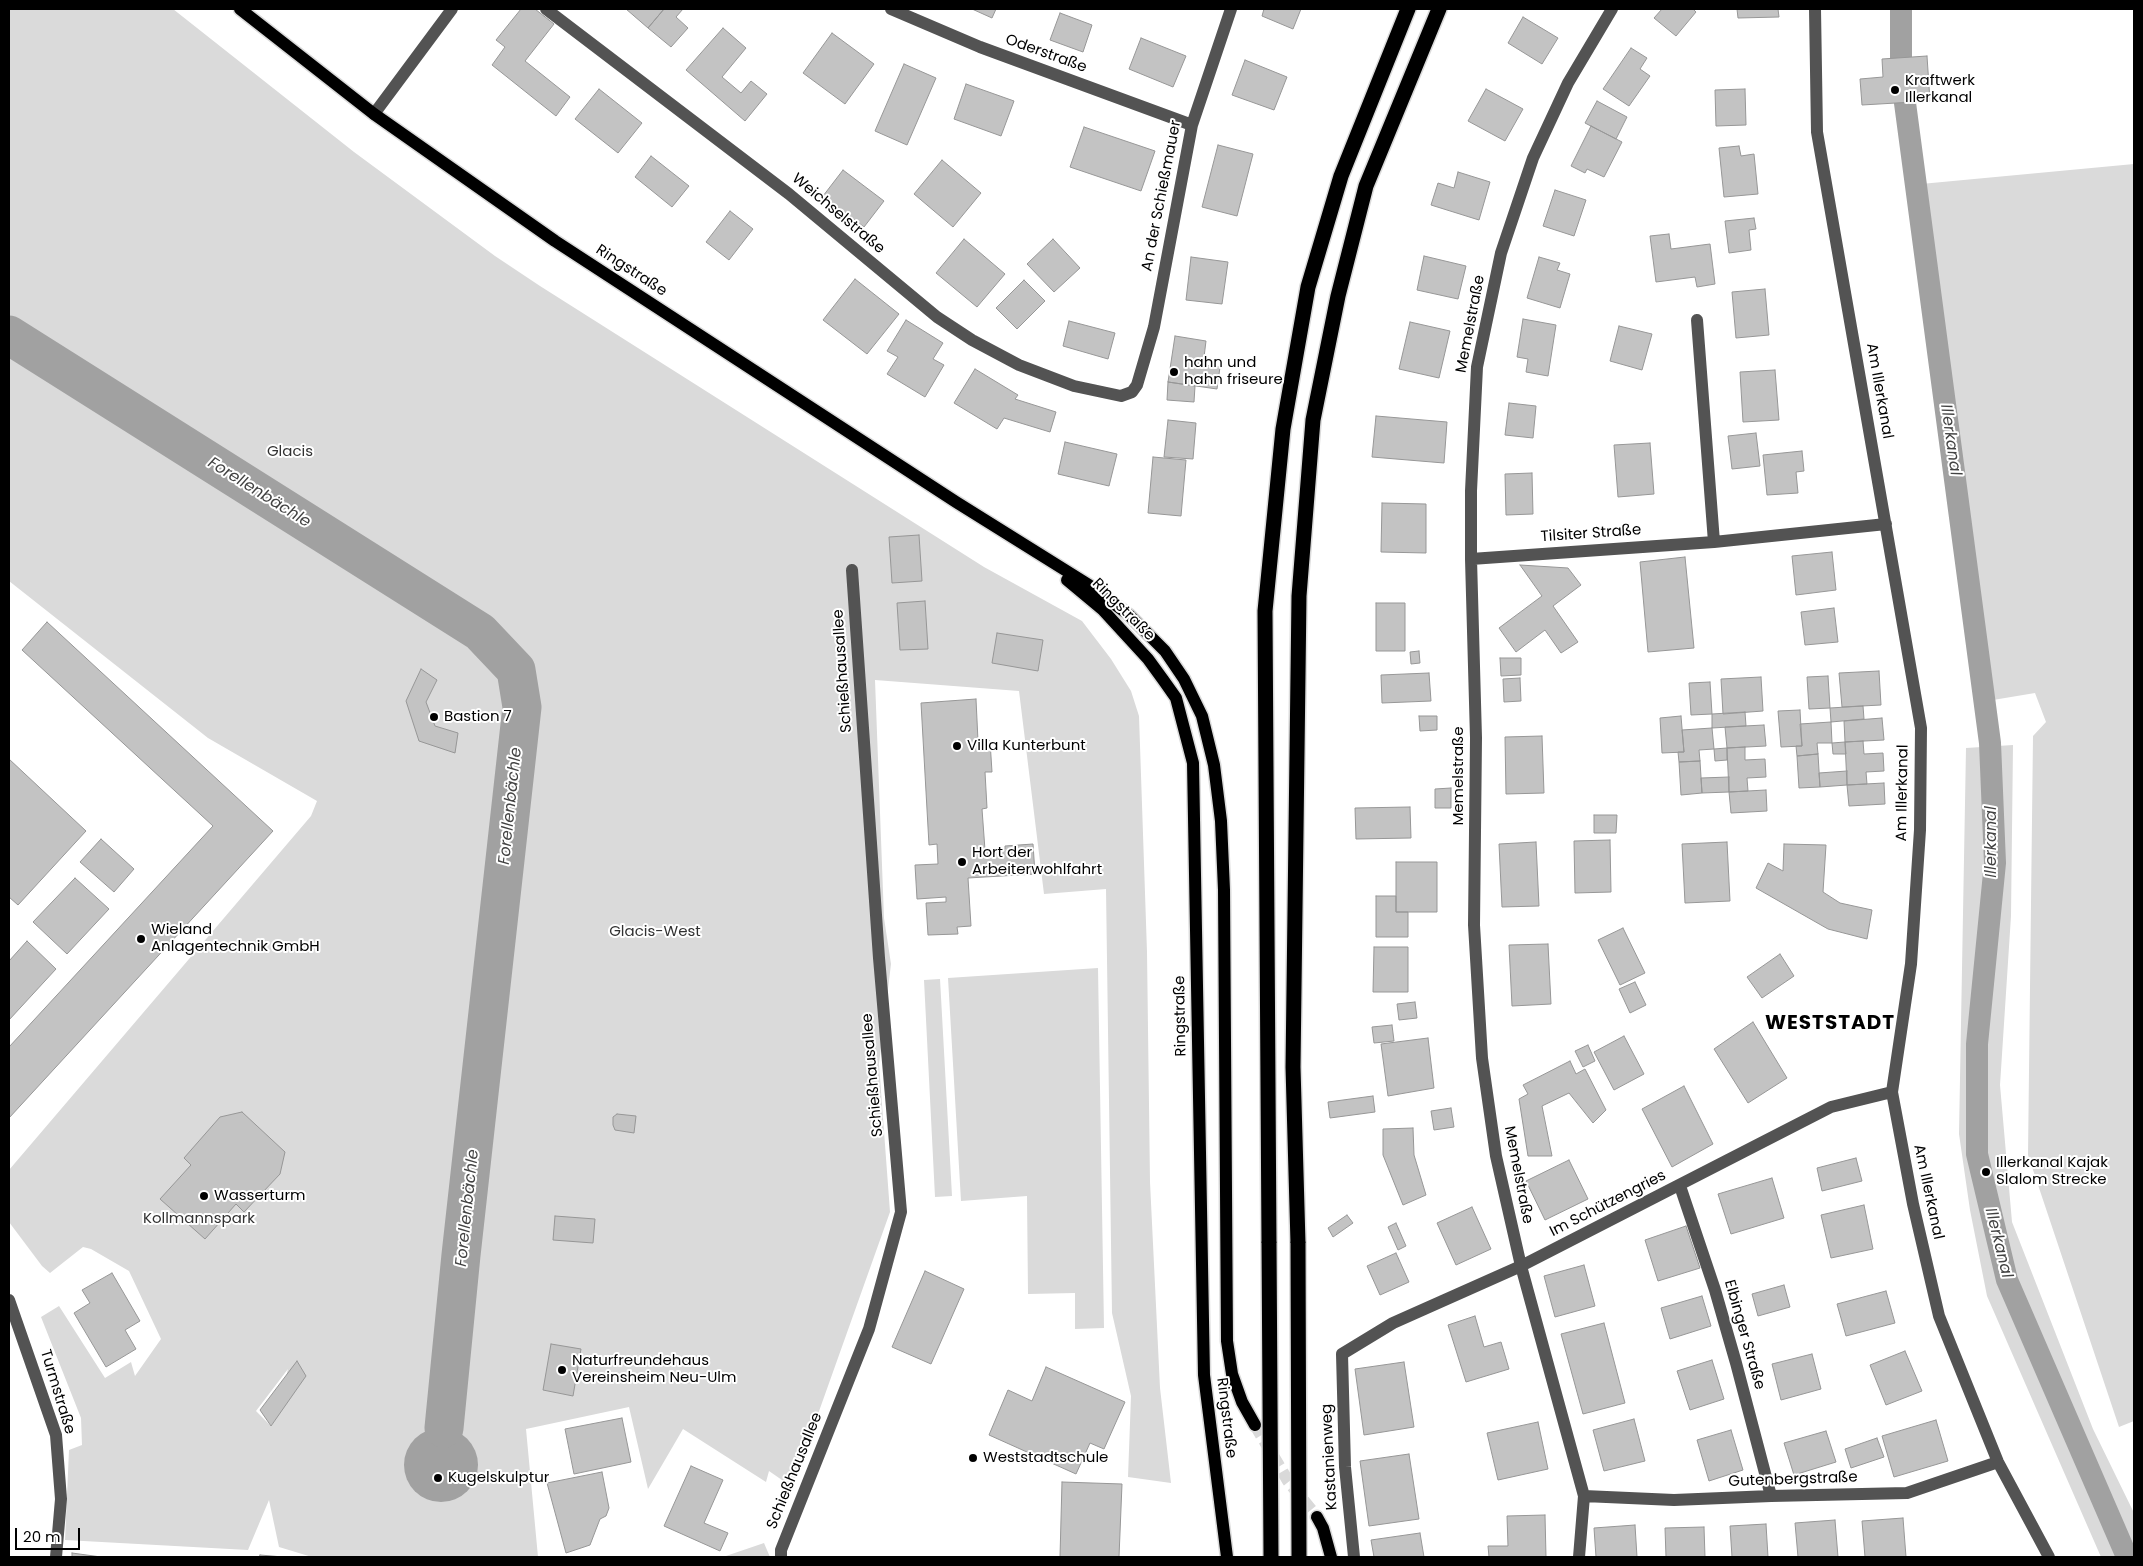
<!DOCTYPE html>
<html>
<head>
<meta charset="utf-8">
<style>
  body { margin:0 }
  #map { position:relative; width:2143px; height:1566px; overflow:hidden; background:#fff; font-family:Poppins,sans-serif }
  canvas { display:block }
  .frame { position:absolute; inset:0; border:10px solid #000; pointer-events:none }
  .scale { position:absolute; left:15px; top:1528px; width:65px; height:22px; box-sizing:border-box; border:2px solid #000; border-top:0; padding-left:6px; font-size:15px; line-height:18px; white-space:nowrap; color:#000; -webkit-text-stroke:4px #fff; paint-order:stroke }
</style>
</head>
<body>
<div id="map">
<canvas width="2143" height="1566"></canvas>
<div class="frame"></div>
<div class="scale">20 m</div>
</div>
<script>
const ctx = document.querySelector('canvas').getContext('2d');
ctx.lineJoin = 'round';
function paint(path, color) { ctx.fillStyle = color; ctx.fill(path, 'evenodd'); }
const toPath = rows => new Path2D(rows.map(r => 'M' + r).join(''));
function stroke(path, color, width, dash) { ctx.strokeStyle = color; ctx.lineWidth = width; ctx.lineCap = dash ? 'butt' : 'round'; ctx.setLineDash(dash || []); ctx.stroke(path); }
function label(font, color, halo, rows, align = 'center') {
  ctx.font = font + ' Poppins,sans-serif'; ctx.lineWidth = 4; ctx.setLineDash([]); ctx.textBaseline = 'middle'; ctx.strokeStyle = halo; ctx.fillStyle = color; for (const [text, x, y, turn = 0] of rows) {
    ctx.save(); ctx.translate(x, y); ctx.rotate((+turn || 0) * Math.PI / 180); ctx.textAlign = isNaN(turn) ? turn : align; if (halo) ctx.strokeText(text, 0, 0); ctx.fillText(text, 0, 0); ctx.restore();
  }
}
paint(toPath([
  [9,9,173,9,354,152,495,256,540,286,984,567,1082,621,1111,659,1131,691,1139,716,1147,952,1150,1182,1160,1388,1171,1483,1128,1477,1131,1396,1112,1313,1106,889,1044,894,1019,691,875,680,884,918,891,964,879,1064,890,1212,792,1487,769,1471,766,1482,683,1429,648,1489,629,1407,526,1429,538,1557,312,1557,279,1547,269,1500,248,1550,65,1540,69,1450,82,1445,81,1418,41,1317,59,1306,105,1378,131,1362,135,1376,161,1339,129,1271,91,1249,83,1247,50,1273,42,1266,9,1222,9,1170,311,816,317,801,208,738,9,581],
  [288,1369,275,1420,271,1426,256,1411],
  [2134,164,2134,1421,2119,1427,2028,1155,2033,736,2046,722,2035,693,1993,700,1921,184],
  [2013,745,2011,916,2000,1085,2012,1222,2093,1429,2134,1513,2134,1557,2101,1557,1987,1296,1970,1210,1959,1134,1966,748],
  [1098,968,1104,1328,1075,1329,1075,1293,1028,1294,1027,1196,961,1201,948,978],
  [940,979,952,1196,935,1197,924,980],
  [764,1543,770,1557,723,1557]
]), '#dadada');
paint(toPath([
  '404 1465a37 37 0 1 1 74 0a37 37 0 1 1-74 0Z'
]), '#a1a1a1');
stroke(toPath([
  [1901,9,1901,58],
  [1905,103,1990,743,1995,863,1977,1044,1977,1154,2007,1280,2127,1557]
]), '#a1a1a1', 22);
stroke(toPath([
  [9,335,480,632,516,670,522,707,461,1255,444,1428]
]), '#a1a1a1', 39);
const building = toPath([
  [521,9,535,9,554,24,525,61,570,97,556,116,492,65,505,47,496,40,521,9],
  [626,9,664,9,648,28,626,9],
  [664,9,683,9,676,17,688,28,671,47,648,28,664,9],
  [972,9,996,9,992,18,972,9],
  [1264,9,1301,9,1293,29,1262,16,1264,9],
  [1662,9,1693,9,1696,12,1676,36,1654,18,1662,9],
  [1737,9,1778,9,1779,17,1738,18,1737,9],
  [1060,13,1092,25,1083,52,1050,40,1060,13],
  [1523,17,1558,38,1542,64,1508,43,1523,17],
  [723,28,746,48,722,77,741,93,751,81,767,94,745,121,686,70,723,28],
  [832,33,874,64,845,104,803,73,832,33],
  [1141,38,1186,56,1173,87,1129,69,1141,38],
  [1631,48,1647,58,1640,69,1650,76,1629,106,1603,89,1631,48],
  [1927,56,1930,101,1862,105,1860,79,1883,77,1882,59,1927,56],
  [1245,60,1287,77,1274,110,1232,95,1245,60],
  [904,64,936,78,907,145,875,131,904,64],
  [966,84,1014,101,1001,136,954,119,966,84],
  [599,89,642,123,618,153,575,119,599,89],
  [1486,89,1523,109,1505,141,1468,121,1486,89],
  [1745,89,1746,125,1716,126,1715,90,1745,89],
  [1597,101,1627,117,1616,139,1585,123,1597,101],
  [1591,126,1622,142,1604,177,1587,169,1585,173,1571,166,1591,126],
  [1084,127,1155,151,1141,191,1070,167,1084,127],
  [1218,145,1253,154,1237,216,1202,207,1218,145],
  [1739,146,1741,156,1754,154,1758,194,1724,197,1719,148,1739,146],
  [651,156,689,186,672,207,635,177,651,156],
  [942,160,981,193,953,227,914,194,942,160],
  [843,170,884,201,864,227,823,196,843,170],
  [1458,172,1490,182,1479,220,1431,205,1438,183,1454,188,1458,172],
  [1555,190,1586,200,1574,236,1543,226,1555,190],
  [730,211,753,229,729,260,706,242,730,211],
  [1754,218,1756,229,1749,230,1751,250,1729,253,1725,221,1754,218],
  [1669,234,1671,249,1710,244,1715,284,1697,287,1695,277,1656,282,1650,236,1669,234],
  [964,239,1005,274,977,307,936,273,964,239],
  [1053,239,1080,268,1054,292,1027,264,1053,239],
  [1424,256,1466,266,1458,299,1417,290,1424,256],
  [1191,257,1228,262,1222,304,1186,300,1191,257],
  [1539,257,1560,263,1557,270,1570,274,1560,308,1527,298,1539,257],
  [855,279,899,314,867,354,823,320,855,279],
  [1024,280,1045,301,1017,329,996,308,1024,280],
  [1765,289,1769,335,1736,338,1732,292,1765,289],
  [1523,319,1556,325,1548,376,1526,372,1528,359,1517,357,1523,319],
  [906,320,943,343,933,359,944,365,925,397,887,374,898,357,887,351,906,320],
  [1069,321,1115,333,1108,359,1063,346,1069,321],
  [1410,322,1450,331,1439,378,1399,369,1410,322],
  [1619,326,1652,334,1642,370,1610,361,1619,326],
  [1175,336,1206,341,1203,365,1220,367,1217,389,1168,382,1175,336],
  [975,369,1018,395,1015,399,1056,412,1050,432,1004,418,997,429,954,403,975,369],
  [1775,370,1779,420,1743,422,1740,372,1775,370],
  [1168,382,1195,386,1194,402,1167,400,1168,382],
  [1509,403,1536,406,1533,438,1505,435,1509,403],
  [1376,416,1447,422,1444,463,1372,457,1376,416],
  [1168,420,1196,423,1193,459,1164,457,1168,420],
  [1756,433,1760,466,1732,469,1728,436,1756,433],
  [1065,442,1117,454,1109,486,1058,474,1065,442],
  [1650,443,1654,494,1618,497,1614,445,1650,443],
  [1802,451,1804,471,1796,472,1798,493,1767,495,1763,455,1802,451],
  [1153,457,1186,460,1181,516,1148,513,1153,457],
  [1532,473,1533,514,1506,515,1505,474,1532,473],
  [1382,503,1426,504,1426,553,1381,552,1382,503],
  [919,535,922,581,892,583,889,537,919,535],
  [1832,552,1836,590,1796,595,1792,556,1832,552],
  [1685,557,1694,648,1648,652,1640,562,1685,557],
  [1520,565,1568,568,1581,585,1553,606,1578,642,1561,653,1545,630,1516,652,1499,628,1542,596,1520,565],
  [925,601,928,649,900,650,897,603,925,601],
  [1376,603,1405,603,1405,651,1376,651,1376,603],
  [1834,608,1838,642,1805,645,1801,612,1834,608],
  [47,622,273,831,9,1118,9,1047,213,826,22,650,47,622],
  [997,633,1043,640,1038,671,992,663,997,633],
  [1419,651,1420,663,1411,664,1410,652,1419,651],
  [1500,658,1521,658,1521,675,1501,676,1500,658],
  [421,669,437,680,426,702,435,726,458,733,455,753,419,741,406,701,421,669],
  [1879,671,1881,705,1842,707,1839,673,1879,671],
  [1429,673,1431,701,1382,703,1381,675,1429,673],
  [1828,676,1830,708,1809,709,1807,677,1828,676],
  [1761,677,1763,711,1723,714,1721,679,1761,677],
  [1520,678,1521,701,1504,702,1503,679,1520,678],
  [1710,682,1712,714,1691,715,1689,683,1710,682],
  [976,699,978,741,990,741,992,772,985,772,987,808,982,809,985,850,1005,849,1005,846,1033,844,1035,874,968,878,971,926,957,927,958,934,928,935,926,903,946,902,946,897,917,899,915,865,938,864,937,844,929,845,921,703,976,699],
  [1863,706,1864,719,1831,722,1830,708,1863,706],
  [1800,710,1802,746,1781,747,1778,711,1800,710],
  [1745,712,1746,726,1712,728,1712,714,1745,712],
  [1419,716,1437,716,1437,730,1420,731,1419,716],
  [1681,716,1684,752,1662,753,1660,718,1681,716],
  [1882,718,1884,740,1845,742,1844,721,1882,718],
  [1831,722,1832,743,1817,743,1818,754,1797,756,1796,746,1802,746,1800,724,1831,722],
  [1764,725,1766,746,1727,748,1725,727,1764,725],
  [1712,728,1714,749,1699,750,1700,761,1679,762,1678,752,1684,752,1682,730,1712,728],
  [1542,736,1544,793,1506,794,1505,737,1542,736],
  [1863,741,1864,754,1883,753,1884,771,1866,772,1867,784,1847,785,1845,742,1863,741],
  [1845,742,1846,754,1833,754,1832,743,1845,742],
  [1745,747,1745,760,1765,759,1766,777,1747,778,1748,791,1729,792,1727,748,1745,747],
  [1727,748,1727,760,1715,761,1714,749,1727,748],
  [1818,754,1820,787,1799,788,1797,756,1818,754],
  [9,759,86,831,18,905,9,897,9,759],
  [1700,761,1702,793,1681,795,1679,762,1700,761],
  [1847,771,1847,785,1820,787,1819,773,1847,771],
  [1729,777,1729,792,1702,793,1701,778,1729,777],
  [1884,783,1885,804,1849,806,1847,785,1884,783],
  [1451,788,1451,808,1435,808,1435,789,1451,788],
  [1766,790,1767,811,1731,813,1729,792,1766,790],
  [1410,807,1411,838,1356,839,1355,808,1410,807],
  [1594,815,1617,815,1616,833,1594,833,1594,815],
  [101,839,134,869,114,892,80,862,101,839],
  [1610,840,1611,892,1575,893,1574,841,1610,840],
  [1536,842,1539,906,1502,907,1499,844,1536,842],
  [1727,842,1730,901,1685,903,1682,844,1727,842],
  [1784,844,1826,845,1823,892,1840,903,1872,910,1867,939,1828,929,1756,888,1768,863,1783,871,1784,844],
  [1396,862,1437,862,1437,912,1396,912,1396,862],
  [75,878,109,909,67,954,33,922,75,878],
  [1376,896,1396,896,1396,912,1408,912,1408,937,1376,937,1376,896],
  [1623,928,1645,973,1620,985,1598,940,1623,928],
  [27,941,56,969,9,1020,9,961,27,941],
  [1548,944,1551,1004,1512,1006,1509,945,1548,944],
  [1374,947,1408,947,1408,992,1373,992,1374,947],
  [1780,954,1794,976,1762,998,1747,977,1780,954],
  [1635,982,1646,1005,1630,1013,1619,989,1635,982],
  [1415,1002,1417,1018,1399,1020,1397,1004,1415,1002],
  [1753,1022,1787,1078,1748,1103,1714,1049,1753,1022],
  [1392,1025,1394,1041,1374,1043,1372,1027,1392,1025],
  [1624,1036,1644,1074,1614,1090,1594,1052,1624,1036],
  [1428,1038,1434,1088,1388,1096,1381,1044,1428,1038],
  [1588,1045,1595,1061,1583,1067,1575,1051,1588,1045],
  [1570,1061,1576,1074,1585,1069,1606,1110,1593,1123,1569,1093,1542,1106,1552,1156,1528,1156,1519,1099,1528,1094,1523,1085,1570,1061],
  [1684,1086,1713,1144,1672,1167,1642,1109,1684,1086],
  [1373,1096,1375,1112,1330,1118,1328,1102,1373,1096],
  [1451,1108,1454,1127,1434,1130,1431,1111,1451,1108],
  [242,1112,285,1152,280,1174,244,1212,236,1204,205,1239,160,1199,191,1165,184,1158,220,1117,242,1112],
  [617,1114,636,1116,634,1133,615,1130,613,1125,613,1117,617,1114],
  [1413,1128,1414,1155,1426,1195,1403,1205,1383,1155,1383,1129,1413,1128],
  [1856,1158,1862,1181,1822,1191,1817,1168,1856,1158],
  [1569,1160,1588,1199,1545,1220,1526,1181,1569,1160],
  [1772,1178,1784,1218,1731,1234,1718,1194,1772,1178],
  [1864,1205,1873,1249,1831,1258,1821,1215,1864,1205],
  [1472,1207,1491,1249,1456,1265,1437,1223,1472,1207],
  [1347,1215,1353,1223,1333,1237,1328,1228,1347,1215],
  [555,1216,595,1219,593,1243,553,1240,555,1216],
  [1396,1223,1406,1246,1398,1250,1388,1227,1396,1223],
  [1686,1226,1700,1268,1658,1281,1645,1240,1686,1226],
  [1396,1253,1409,1282,1380,1295,1367,1266,1396,1253],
  [1584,1265,1595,1306,1555,1317,1544,1276,1584,1265],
  [925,1271,964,1289,931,1364,892,1347,925,1271],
  [112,1273,140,1321,125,1330,136,1349,106,1367,74,1313,90,1303,82,1290,112,1273],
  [1784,1285,1790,1307,1758,1316,1752,1294,1784,1285],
  [1886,1291,1895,1323,1846,1336,1837,1304,1886,1291],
  [1702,1296,1711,1326,1670,1339,1661,1308,1702,1296],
  [1475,1316,1484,1347,1501,1342,1509,1369,1466,1382,1448,1325,1475,1316],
  [1604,1323,1625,1403,1583,1414,1561,1334,1604,1323],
  [551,1344,581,1349,573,1396,543,1390,551,1344],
  [1905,1351,1922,1391,1886,1405,1870,1365,1905,1351],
  [1812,1354,1821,1389,1781,1400,1772,1364,1812,1354],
  [1712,1360,1724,1399,1690,1410,1677,1371,1712,1360],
  [297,1361,306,1376,271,1426,260,1410,297,1361],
  [1404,1362,1414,1427,1364,1435,1355,1369,1404,1362],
  [1046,1367,1125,1402,1104,1449,1090,1443,1076,1474,989,1435,1008,1390,1032,1401,1046,1367],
  [622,1418,631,1462,574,1474,565,1429,622,1418],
  [1634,1419,1645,1461,1604,1471,1593,1430,1634,1419],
  [1936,1420,1948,1461,1894,1477,1882,1436,1936,1420],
  [1538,1422,1548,1469,1498,1480,1487,1433,1538,1422],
  [1731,1430,1743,1470,1709,1481,1697,1440,1731,1430],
  [1826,1431,1836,1462,1794,1475,1784,1443,1826,1431],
  [1877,1438,1884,1457,1851,1468,1845,1449,1877,1438],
  [1409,1454,1419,1519,1369,1526,1360,1461,1409,1454],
  [691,1466,723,1480,704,1523,728,1533,720,1551,664,1526,691,1466],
  [602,1472,609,1508,606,1516,600,1519,590,1545,566,1553,547,1483,602,1472],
  [1062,1482,1122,1484,1119,1557,1060,1557,1062,1482],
  [1545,1515,1546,1557,1489,1557,1488,1546,1508,1546,1507,1516,1545,1515],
  [1903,1518,1906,1557,1865,1557,1862,1521,1903,1518],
  [1835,1520,1838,1557,1798,1557,1795,1523,1835,1520],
  [1766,1524,1768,1557,1732,1557,1730,1526,1766,1524],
  [1635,1525,1637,1557,1596,1557,1594,1528,1635,1525],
  [1704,1527,1705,1557,1666,1557,1665,1528,1704,1527],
  [1420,1533,1424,1557,1374,1557,1371,1540,1420,1533],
  [72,1553,101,1557,72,1557,72,1553],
  [260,1555,283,1557,259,1557,260,1555]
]);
paint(building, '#c3c3c3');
stroke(building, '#979797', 1);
stroke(toPath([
  [1255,1425,1288,1481,1317,1517]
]), '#d9d9d9', 12, [12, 6]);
const major = toPath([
  [240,9,374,114,555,241,956,502,1089,585,1129,615,1165,651,1184,679,1202,716,1214,765,1221,821,1224,890,1227,1341,1232,1374,1242,1402,1255,1425],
  [1067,580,1103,610,1148,659,1164,681,1176,698,1193,763,1204,1375,1227,1557],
  [1317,1517,1323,1528,1331,1557]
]);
const highway = toPath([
  [1269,1243,1265,611,1283,429,1308,287,1341,176,1408,9],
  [1298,1243,1293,1067,1299,596,1313,420,1338,296,1366,186,1439,9]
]);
stroke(major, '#dbdbdb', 15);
stroke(highway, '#dbdbdb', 18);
stroke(toPath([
  [546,9,789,194,937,317,972,340,1019,365,1074,386,1121,396,1132,392,1137,385,1154,327,1192,125,1231,9],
  [891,9,980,47,1192,125],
  [1815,9,1817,132,1921,728,1920,830,1911,964,1892,1092,1913,1204,1939,1316,1998,1462,2049,1557],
  [374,114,452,9],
  [1697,320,1714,542],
  [1471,559,1714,542,1886,524],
  [1680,1186,1715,1290,1736,1363,1771,1496],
  [9,1300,56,1435,61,1499,56,1557],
  [1584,1496,1674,1500,1771,1496,1907,1493,1998,1462],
  [781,1557,781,1550,869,1329,901,1212,879,958,852,570],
  [1354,1557,1345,1467,1342,1354,1393,1323,1521,1266,1831,1107,1892,1092],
  [1579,1557,1584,1496,1521,1266,1496,1156,1482,1058,1474,925,1476,738,1471,559,1471,491,1477,367,1501,253,1533,158,1568,83,1612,9]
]), '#535353', 12);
stroke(major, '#000', 12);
stroke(highway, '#000', 15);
const highwayBridge = toPath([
  [1269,1243,1271,1557],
  [1298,1243,1299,1557]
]);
stroke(highwayBridge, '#dbdbdb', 18, []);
stroke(highwayBridge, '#000', 15);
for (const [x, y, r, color] of [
  [1895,90,5,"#000"],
  [1174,372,5,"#000"],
  [434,717,5,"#000"],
  [957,746,5,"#000"],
  [962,862,5,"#000"],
  [141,939,5,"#000"],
  [1986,1172,5,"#000"],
  [204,1196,5,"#000"],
  [562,1370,5,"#000"],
  [973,1458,5,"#000"],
  [438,1478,5,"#000"]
]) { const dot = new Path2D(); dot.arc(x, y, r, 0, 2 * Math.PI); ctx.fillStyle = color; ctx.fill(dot); stroke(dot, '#fff', 2); }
label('15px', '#000', '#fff', [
  ["Oderstraße",1046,54,20],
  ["An der Schießmauer",1162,196,-79],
  ["Weichselstraße",838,214,40],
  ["Ringstraße",631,271,33],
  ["Memelstraße",1471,324,-79],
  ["Am Illerkanal",1879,391,80],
  ["Tilsiter Straße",1591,534,-4],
  ["Ringstraße",1123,610,45],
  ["Schießhausallee",843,671,-94],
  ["Memelstraße",1459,776,-90],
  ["Am Illerkanal",1903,793,-89],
  ["Ringstraße",1181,1016,-91],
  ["Schießhausallee",873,1075,-95],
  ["Memelstraße",1518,1175,79],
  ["Am Illerkanal",1928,1192,78],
  ["Im Schützengries",1608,1204,-27],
  ["Elbinger Straße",1744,1335,74],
  ["Turmstraße",57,1392,73],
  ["Ringstraße",1226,1418,83],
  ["Kastanienweg",1330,1457,-93],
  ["Schießhausallee",795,1471,-68],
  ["Gutenbergstraße",1793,1480,-2]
]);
label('15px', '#000', '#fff', [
  ["Kraftwerk",1905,81],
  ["Illerkanal",1905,98],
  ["hahn und",1184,363],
  ["hahn friseure",1184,380],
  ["Bastion 7",444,717],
  ["Villa Kunterbunt",967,746],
  ["Hort der",972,853],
  ["Arbeiterwohlfahrt",972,870],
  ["Wieland",151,930],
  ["Anlagentechnik GmbH",151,947],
  ["Illerkanal Kajak",1996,1163],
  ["Slalom Strecke",1996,1180],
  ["Wasserturm",214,1196],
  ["Naturfreundehaus",572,1361],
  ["Vereinsheim Neu-Ulm",572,1378],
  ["Weststadtschule",983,1458],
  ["Kugelskulptur",448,1478]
], 'left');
label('15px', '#313131', '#fff', [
  ["Glacis",290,452],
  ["Glacis-West",655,932],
  ["Kollmannspark",199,1219]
]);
label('italic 16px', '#424242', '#fff', [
  ["Illerkanal",1950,440,82],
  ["Forellenbächle",259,493,32],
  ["Forellenbächle",511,806,-84],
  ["Illerkanal",1992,842,-90],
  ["Forellenbächle",468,1208,-84],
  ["Illerkanal",1998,1243,76]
]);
ctx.letterSpacing = '1px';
label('bold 20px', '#000', '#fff', [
  ["WESTSTADT",1830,1024]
]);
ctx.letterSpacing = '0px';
</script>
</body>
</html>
